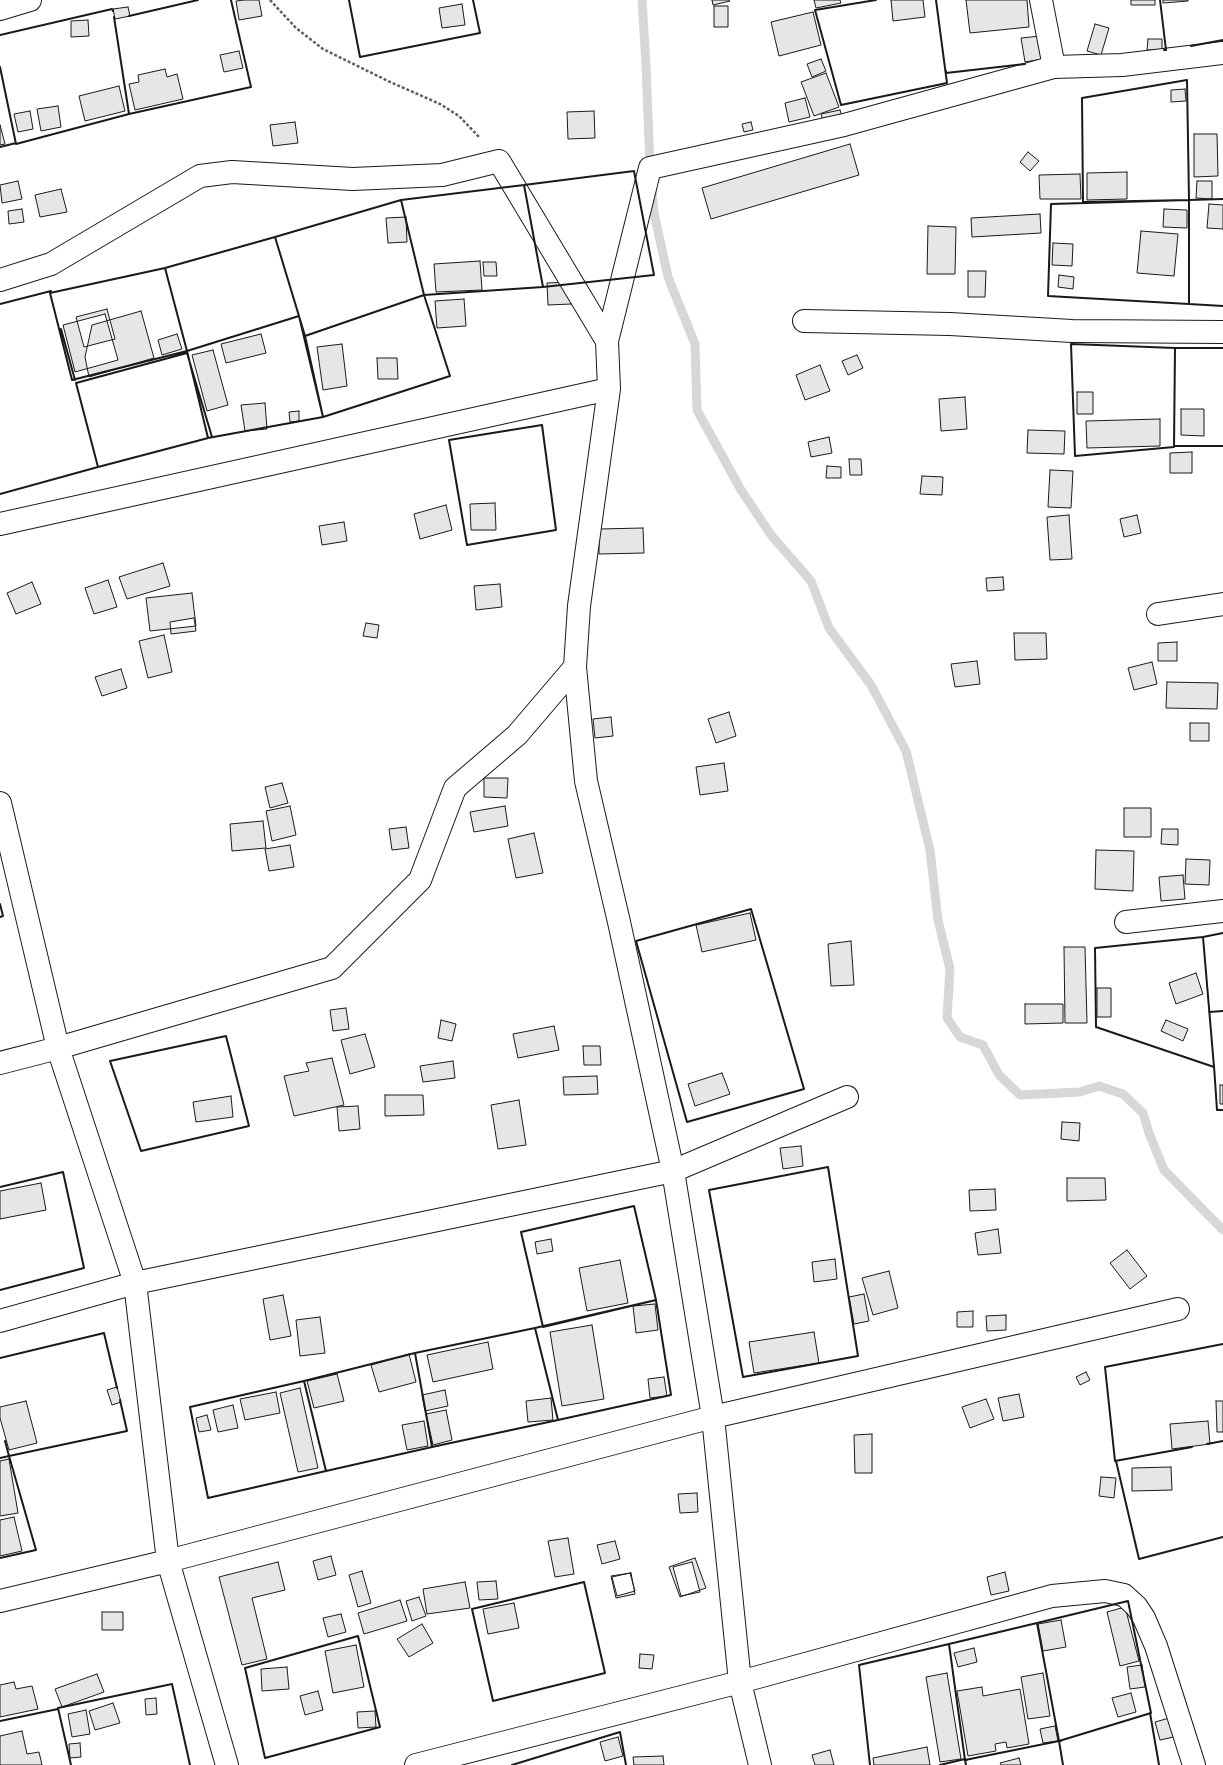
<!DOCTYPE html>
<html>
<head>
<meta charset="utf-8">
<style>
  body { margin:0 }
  canvas { display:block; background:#fff }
</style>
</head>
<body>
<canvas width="1223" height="1765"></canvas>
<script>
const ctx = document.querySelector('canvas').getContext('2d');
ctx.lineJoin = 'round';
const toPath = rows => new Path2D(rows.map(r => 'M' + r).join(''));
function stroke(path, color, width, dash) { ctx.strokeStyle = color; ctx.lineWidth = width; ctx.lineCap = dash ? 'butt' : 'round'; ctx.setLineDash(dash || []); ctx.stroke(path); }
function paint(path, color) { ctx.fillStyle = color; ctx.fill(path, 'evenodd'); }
stroke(toPath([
  [642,0,646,65,650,168],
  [652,189,654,213,668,277,695,344,697,410,741,490,771,535,811,581,829,628,871,685,906,751,930,850,938,920,950,969,947,1018,960,1037,983,1045,999,1075,1020,1095,1080,1092,1099,1086,1123,1094,1143,1113,1149,1133,1164,1170,1223,1230]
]), '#d7d7d7', 9);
const building = toPath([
  [244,0,259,0,262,16,239,20,236,1,244,0],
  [712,0,729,0,730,1,713,5,712,0],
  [814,0,840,0,841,3,816,8,814,0],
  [891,0,923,0,925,17,893,21,891,0],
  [966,0,1027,0,1029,27,970,33,966,0],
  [1131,0,1155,0,1155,5,1131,5,1131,0],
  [1163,0,1188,0,1188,1,1163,3,1163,0],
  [462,4,465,25,442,28,439,8,462,4],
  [714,6,728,6,728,27,714,27,714,6],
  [128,7,130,16,115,19,113,9,128,7],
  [813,12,821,45,779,56,771,22,813,12],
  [88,20,89,36,71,37,71,21,88,20],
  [1095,24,1109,28,1101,55,1087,51,1095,24],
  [1040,36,1043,59,1025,62,1021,38,1040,36],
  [1148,39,1162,39,1162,50,1147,50,1148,39],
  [239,51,243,68,224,72,220,55,239,51],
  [821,59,826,71,812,77,807,64,821,59],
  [165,69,167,77,177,74,183,99,135,110,129,84,139,82,138,75,165,69],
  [826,73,839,107,814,116,801,82,826,73],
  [119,86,125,111,85,121,79,96,119,86],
  [1185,89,1186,101,1171,102,1171,90,1185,89],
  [805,98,810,117,789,122,785,103,805,98],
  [58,106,61,127,41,131,37,109,58,106],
  [840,110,843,120,824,124,821,114,840,110],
  [30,111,33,129,18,132,14,114,30,111],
  [594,111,595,138,568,139,567,112,594,111],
  [295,122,298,143,273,146,270,125,295,122],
  [751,122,753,130,744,132,742,124,751,122],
  [0,125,5,144,0,145,0,125],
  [1194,134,1217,134,1218,176,1194,177,1194,134],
  [850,144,859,175,711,219,702,188,850,144],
  [1028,152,1039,161,1030,171,1020,162,1028,152],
  [1127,172,1127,199,1087,200,1087,173,1127,172],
  [1080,174,1081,199,1040,199,1039,175,1080,174],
  [18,181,22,199,2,203,0,185,18,181],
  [1197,181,1212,181,1212,199,1196,198,1197,181],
  [61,189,67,212,40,217,35,195,61,189],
  [1209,204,1223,205,1223,229,1207,228,1209,204],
  [22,209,24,222,9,224,8,211,22,209],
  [1164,209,1187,210,1187,228,1163,227,1164,209],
  [1040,214,1041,233,972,237,971,218,1040,214],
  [406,217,407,242,388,243,386,218,406,217],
  [928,226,956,227,955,274,927,274,928,226],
  [1141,231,1178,234,1174,276,1137,273,1141,231],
  [1053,243,1073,244,1072,266,1052,265,1053,243],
  [480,261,482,290,436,292,434,264,480,261],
  [483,262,496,262,497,276,484,276,483,262],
  [968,271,986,271,985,297,968,297,968,271],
  [1059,275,1074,277,1073,289,1058,287,1059,275],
  [570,282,571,304,548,305,547,283,570,282],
  [464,299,466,326,437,328,435,301,464,299],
  [107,309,115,339,84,347,76,317,107,309],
  [141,311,154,358,89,377,85,357,92,325,141,311],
  [105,314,118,360,75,372,63,325,105,314],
  [177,334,182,349,162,355,158,340,177,334],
  [261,334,266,353,226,363,221,344,261,334],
  [342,344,347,386,323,390,317,347,342,344],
  [213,350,228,405,207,411,192,355,213,350],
  [857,355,863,368,848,375,842,361,857,355],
  [377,358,397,358,398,379,378,379,377,358],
  [820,365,830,391,805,400,796,375,820,365],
  [1077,392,1093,392,1093,414,1077,414,1077,392],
  [965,397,967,429,941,431,939,399,965,397],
  [265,403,267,429,245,431,241,405,265,403],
  [1181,409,1204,409,1204,436,1181,435,1181,409],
  [299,411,299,421,290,422,289,412,299,411],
  [1160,419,1160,446,1087,448,1086,421,1160,419],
  [1028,430,1065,431,1064,454,1027,453,1028,430],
  [829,437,832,453,811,457,808,442,829,437],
  [1192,452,1192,473,1170,473,1170,453,1192,452],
  [849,459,861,459,862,475,850,475,849,459],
  [827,466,841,467,841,478,826,478,827,466],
  [1050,470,1073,471,1071,508,1048,507,1050,470],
  [922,476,943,477,942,495,920,494,922,476],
  [495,503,496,530,471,530,470,504,495,503],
  [446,505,452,530,420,539,414,514,446,505],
  [1069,515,1072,559,1050,560,1047,517,1069,515],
  [1137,515,1141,533,1124,537,1120,519,1137,515],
  [344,522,347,541,322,545,319,526,344,522],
  [643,528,644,553,599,554,599,529,643,528],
  [163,563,170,586,127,599,119,577,163,563],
  [1003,577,1004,590,987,591,986,578,1003,577],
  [108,580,117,607,94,614,85,588,108,580],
  [32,582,41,604,16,614,7,593,32,582],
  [500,584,502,607,476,610,474,586,500,584],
  [192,593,196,626,150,631,146,598,192,593],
  [194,618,196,631,171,634,170,622,194,618],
  [366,623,379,625,377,638,363,636,366,623],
  [1014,633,1046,633,1047,659,1015,660,1014,633],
  [164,635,172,672,148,678,139,641,164,635],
  [1177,642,1177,661,1158,661,1158,643,1177,642],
  [977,661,980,684,955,687,951,664,977,661],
  [1152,662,1157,684,1134,690,1128,668,1152,662],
  [121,669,127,688,102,696,95,677,121,669],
  [1167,682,1218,683,1217,709,1166,708,1167,682],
  [729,712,736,736,716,743,708,719,729,712],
  [611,717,613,736,595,738,593,719,611,717],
  [1190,723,1209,723,1209,741,1190,741,1190,723],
  [724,763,728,791,700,795,696,767,724,763],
  [484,778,508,778,507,798,484,797,484,778],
  [282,783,288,803,270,808,265,787,282,783],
  [290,806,296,835,272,841,266,811,290,806],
  [505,806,508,826,474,832,470,812,505,806],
  [1124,808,1151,808,1151,837,1124,837,1124,808],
  [263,821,266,848,232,851,230,824,263,821],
  [406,827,409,848,392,850,389,829,406,827],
  [1162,829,1178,829,1178,845,1161,844,1162,829],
  [534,833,543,873,516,878,508,839,534,833],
  [290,845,294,867,269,871,265,849,290,845],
  [1096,850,1134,851,1133,891,1095,889,1096,850],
  [1186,859,1210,860,1209,885,1185,884,1186,859],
  [1183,875,1185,899,1161,901,1159,877,1183,875],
  [750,913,756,940,702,952,696,925,750,913],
  [851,941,854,985,831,986,828,944,851,941],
  [1064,947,1085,947,1087,1023,1065,1023,1064,947],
  [1196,973,1203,994,1176,1004,1169,983,1196,973],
  [1097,988,1111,988,1111,1017,1097,1017,1097,988],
  [1025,1004,1063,1004,1063,1023,1025,1024,1025,1004],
  [346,1008,349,1029,333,1031,330,1010,346,1008],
  [441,1020,456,1024,452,1041,438,1038,441,1020],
  [1166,1020,1188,1029,1183,1041,1161,1031,1166,1020],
  [554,1026,559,1050,518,1058,513,1034,554,1026],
  [365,1034,375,1067,350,1074,341,1040,365,1034],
  [583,1046,600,1046,601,1065,584,1065,583,1046],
  [332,1058,344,1105,294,1116,284,1076,309,1071,306,1063,332,1058],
  [453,1061,455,1078,423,1082,420,1066,453,1061],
  [722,1073,730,1094,695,1106,688,1084,722,1073],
  [597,1076,598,1094,564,1095,563,1077,597,1076],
  [1220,1085,1223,1085,1223,1104,1220,1104,1220,1085],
  [385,1095,423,1095,424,1115,385,1116,385,1095],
  [231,1096,233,1117,196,1122,193,1102,231,1096],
  [519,1100,526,1145,498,1149,491,1105,519,1100],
  [358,1106,360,1129,339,1131,337,1107,358,1106],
  [1062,1122,1080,1123,1079,1141,1061,1139,1062,1122],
  [801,1146,803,1166,783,1169,780,1148,801,1146],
  [1067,1178,1105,1178,1106,1200,1067,1201,1067,1178],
  [41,1183,46,1210,0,1219,0,1191,41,1183],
  [995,1189,996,1210,970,1211,969,1190,995,1189],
  [998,1229,1001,1253,978,1255,975,1233,998,1229],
  [551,1239,553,1251,537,1254,535,1242,551,1239],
  [1127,1250,1147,1276,1130,1289,1110,1263,1127,1250],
  [835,1259,837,1279,814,1282,812,1262,835,1259],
  [620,1260,628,1303,587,1311,579,1268,620,1260],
  [889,1271,898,1308,873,1315,862,1278,889,1271],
  [864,1294,869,1321,854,1324,849,1297,864,1294],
  [283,1295,291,1336,270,1340,263,1299,283,1295],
  [655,1304,658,1330,636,1333,633,1306,655,1304],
  [973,1311,973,1327,957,1327,957,1312,973,1311],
  [1006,1315,1006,1330,987,1331,986,1316,1006,1315],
  [320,1317,325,1353,300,1356,296,1320,320,1317],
  [592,1325,604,1399,562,1406,550,1332,592,1325],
  [814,1332,819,1363,754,1373,749,1342,814,1332],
  [488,1342,493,1369,433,1382,427,1355,488,1342],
  [409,1354,416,1382,379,1392,371,1365,409,1354],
  [1086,1372,1090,1380,1080,1385,1076,1377,1086,1372],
  [337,1374,344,1401,314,1408,307,1381,337,1374],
  [664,1377,667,1396,650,1398,648,1379,664,1377],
  [117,1387,121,1402,112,1405,107,1390,117,1387],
  [300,1388,318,1468,298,1472,280,1393,300,1388],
  [445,1390,448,1406,425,1411,422,1395,445,1390],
  [276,1392,280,1413,245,1420,240,1399,276,1392],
  [1019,1394,1024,1417,1003,1421,998,1398,1019,1394],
  [551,1398,553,1420,528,1422,526,1401,551,1398],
  [986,1399,994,1419,970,1428,962,1407,986,1399],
  [26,1401,37,1443,9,1450,0,1418,0,1407,26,1401],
  [1216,1401,1223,1401,1223,1432,1217,1432,1216,1401],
  [233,1405,238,1428,218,1432,213,1410,233,1405],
  [446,1410,452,1440,433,1445,426,1414,446,1410],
  [207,1415,211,1430,199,1432,196,1418,207,1415],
  [424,1421,428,1446,407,1450,402,1425,424,1421],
  [1208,1421,1210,1444,1172,1449,1170,1424,1208,1421],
  [872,1434,872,1473,855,1473,854,1435,872,1434],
  [9,1459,18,1513,0,1516,0,1461,9,1459],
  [1171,1467,1172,1490,1132,1491,1132,1468,1171,1467],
  [1101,1477,1116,1478,1114,1498,1099,1496,1101,1477],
  [697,1493,698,1512,680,1513,678,1494,697,1493],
  [14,1517,22,1551,0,1556,0,1520,14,1517],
  [568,1538,574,1574,555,1577,548,1541,568,1538],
  [615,1541,620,1559,602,1564,597,1545,615,1541],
  [331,1556,336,1575,318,1580,313,1561,331,1556],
  [695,1558,706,1588,680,1597,669,1567,695,1558],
  [278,1562,285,1590,252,1598,267,1659,242,1665,219,1577,278,1562],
  [692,1562,700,1592,681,1596,673,1567,692,1562],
  [362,1571,371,1603,358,1607,349,1575,362,1571],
  [1005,1572,1009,1591,991,1595,987,1577,1005,1572],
  [630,1573,635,1591,617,1596,612,1577,630,1573],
  [631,1573,635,1594,616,1598,611,1576,631,1573],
  [496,1581,498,1599,479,1600,477,1582,496,1581],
  [465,1582,470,1608,427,1614,423,1589,465,1582],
  [419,1597,426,1616,412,1621,406,1601,419,1597],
  [400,1600,407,1621,364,1634,358,1613,400,1600],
  [514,1603,519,1628,488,1634,483,1609,514,1603],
  [1125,1607,1139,1661,1120,1666,1107,1612,1125,1607],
  [102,1612,123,1612,123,1630,102,1630,102,1612],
  [341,1614,346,1632,328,1637,323,1618,341,1614],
  [1061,1620,1066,1647,1043,1651,1038,1624,1061,1620],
  [422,1624,433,1643,409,1657,397,1639,422,1624],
  [356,1645,364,1687,333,1693,325,1651,356,1645],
  [974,1648,977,1662,958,1667,954,1653,974,1648],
  [640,1654,654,1655,652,1669,639,1668,640,1654],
  [1142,1665,1145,1687,1130,1689,1127,1667,1142,1665],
  [287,1667,289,1689,262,1691,261,1669,287,1667],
  [947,1673,961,1759,940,1762,926,1677,947,1673],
  [1043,1673,1050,1716,1028,1719,1021,1677,1043,1673],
  [97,1674,104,1692,62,1707,55,1689,97,1674],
  [14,1682,16,1689,32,1686,38,1709,0,1717,0,1685,14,1682],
  [982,1687,983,1696,1020,1689,1029,1744,1007,1748,1006,1742,995,1744,996,1751,968,1756,957,1691,982,1687],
  [318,1691,323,1710,305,1715,300,1696,318,1691],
  [1131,1693,1136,1712,1118,1717,1112,1698,1131,1693],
  [156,1698,157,1714,146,1715,145,1699,156,1698],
  [113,1703,120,1723,95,1730,89,1711,113,1703],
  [86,1710,90,1734,72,1737,68,1714,86,1710],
  [375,1711,376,1727,358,1728,357,1712,375,1711],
  [1173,1717,1178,1736,1160,1740,1155,1722,1173,1717],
  [1055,1726,1058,1741,1043,1743,1040,1729,1055,1726],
  [22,1731,27,1754,39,1752,42,1765,0,1765,0,1736,22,1731],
  [618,1737,623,1756,605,1761,600,1742,618,1737],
  [80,1743,81,1757,70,1758,69,1744,80,1743],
  [927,1747,930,1765,874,1765,873,1758,927,1747],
  [830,1750,834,1765,815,1765,812,1755,830,1750],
  [663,1756,664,1765,634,1765,633,1757,663,1756],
  [1019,1758,1021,1765,1001,1765,1000,1763,1019,1758]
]);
paint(building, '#e6e6e6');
stroke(building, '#1a1a1a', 1);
const minor = toPath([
  [1041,0,1054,67],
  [0,9,30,0],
  [0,280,51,264,200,176,232,172,353,179,442,175,499,161,607,341,650,168,844,125,1054,67,1122,65,1223,53],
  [804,321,950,324,1072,331,1223,332],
  [607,341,609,389,579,606,575,667,586,781,619,922,673,1171,713,1417,740,1682,760,1765],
  [0,524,609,389],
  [1158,614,1223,604],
  [0,803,58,1048,135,1283,168,1561,227,1765],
  [1126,922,1223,911],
  [0,1063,58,1048,332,968,420,880,455,788,517,735,575,667],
  [0,1321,135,1283,673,1171,847,1097],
  [0,1601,168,1561,713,1417,1178,1309],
  [416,1765,740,1682,1052,1596,1105,1591,1124,1595,1136,1606,1144,1618,1156,1646,1194,1765]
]);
stroke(minor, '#1a1a1a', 24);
stroke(toPath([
  [270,0,296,28,323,49,388,81,440,104,459,116,480,138]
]), '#5f5f5f', 2.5, [3, 2]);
stroke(minor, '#fff', 22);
stroke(toPath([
  [349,0,360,57,480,33,473,0],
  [876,0,815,10,841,105,947,83,936,0],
  [1160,0,1166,50,1164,50],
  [129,16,198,0],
  [0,35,112,9,113,11],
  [1191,46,1223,40],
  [0,67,16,144,129,114,114,17],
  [946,71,946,73,1025,64],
  [1187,80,1189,200,1083,202,1082,98,1187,80],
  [129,114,251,87,231,0],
  [0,147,16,143],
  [634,171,654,275,543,287,524,185,634,171],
  [524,185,543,287,424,295,401,200,524,185],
  [401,200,424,295,305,336,275,237,401,200],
  [1189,200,1189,304,1048,296,1051,204,1189,200],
  [1189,202,1189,200,1223,199],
  [275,237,299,316,187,351,165,268,275,237],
  [165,268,187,351,72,380,50,293,165,268],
  [424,295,450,376,323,417,305,336,424,295],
  [1189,302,1189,304,1223,306],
  [0,304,51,291],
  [299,316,323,417,208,438,187,351,299,316],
  [61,329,75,380],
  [1071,344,1175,348,1174,447,1075,456,1071,344],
  [1175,348,1223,348],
  [187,353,212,437,98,467,76,383,187,353],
  [542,425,556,530,467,545,449,440,542,425],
  [1174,446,1223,446],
  [0,494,98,467],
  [0,904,3,916,0,917],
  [751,909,804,1089,687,1122,636,941,751,909],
  [1203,937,1214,1067,1096,1027,1095,948,1203,937],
  [1203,938,1203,937,1223,933],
  [1209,1012,1223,1011],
  [226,1036,249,1126,141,1151,110,1061,226,1036],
  [1214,1066,1217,1110,1223,1110],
  [828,1167,858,1356,743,1377,709,1190,828,1167],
  [0,1187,63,1172,84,1268,0,1290],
  [634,1206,656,1300,543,1327,521,1232,634,1206],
  [656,1300,671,1395,558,1420,535,1328,656,1300],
  [535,1328,558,1420,432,1447,415,1353,535,1328],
  [415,1353,432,1447,326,1471,304,1381,415,1353],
  [0,1358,104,1333,117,1388],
  [304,1381,326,1471,208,1498,190,1407,304,1381],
  [5,1441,9,1456,127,1431,120,1400],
  [1207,1444,1223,1441],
  [1192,1447,1115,1461,1105,1367,1223,1344],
  [0,1458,9,1456,36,1550,0,1558],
  [1116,1461,1139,1559,1223,1537],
  [584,1582,605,1673,493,1701,472,1609,584,1582],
  [1128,1601,1151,1713,1059,1741,1037,1623,1128,1601],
  [1037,1623,1059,1741,965,1760,949,1644,1037,1623],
  [358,1636,380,1727,265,1758,245,1668,358,1636],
  [1150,1713,1159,1765],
  [0,1721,58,1709],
  [1061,1741,1059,1741,1063,1765],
  [71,1765,58,1708,172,1684,190,1765],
  [512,1765,620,1732,626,1765],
  [870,1765,859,1665,949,1644],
  [940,1765,965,1759],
  [966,1765,965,1760,967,1760]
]), '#1a1a1a', 2);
</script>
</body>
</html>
